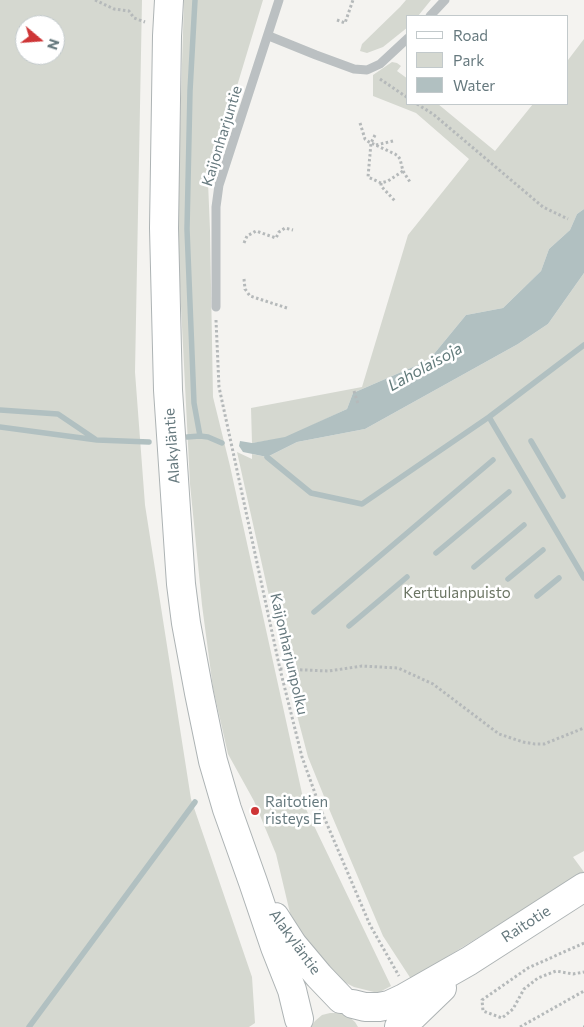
<!DOCTYPE html>
<html>
<head>
<meta charset="utf-8">
<style>
  body { margin:0 }
  #map { position:relative; width:584px; height:1027px; overflow:hidden; background:#f4f3f0; font-family:Commissioner,sans-serif }
  canvas { display:block }
  .legend { position:absolute; left:406px; top:15px; width:162px; height:90px; box-sizing:border-box; background:#fff; border:1px solid #c2c9cb; margin:0; padding:6px 9px; list-style:none; font-size:15px; color:#66797e }
  .legend li { display:flex; align-items:center; gap:10px; height:25px }
  .legend b { width:25px; border:1px solid #c2c9cb }
  .north { position:absolute; left:15px; top:15px; width:50px; height:50px; box-sizing:border-box; background:#fff; border:1px solid #c2c9cb; border-radius:50%; rotate:108deg; font-size:14px; font-weight:700; line-height:20px; text-align:center; color:#66797e }
  .north::after { content:''; display:block; margin:auto; width:18px; height:22px; background:#ce3536; clip-path:polygon(50% 0,100% 100%,50% 72%,0 100%) }
</style>
</head>
<body>
<div id="map">
<canvas width="584" height="1027"></canvas>
<ul class="legend">
<li><b style="height:6px;background:#fff"></b>Road</li>
<li><b style="height:14px;background:#d5d8d0"></b>Park</li>
<li><b style="height:14px;background:#b1c0c1"></b>Water</li>
</ul>
<div class="north">N</div>
</div>
<script>
const ctx = document.querySelector('canvas').getContext('2d');
ctx.lineJoin = 'round';
function paint(path, color) { ctx.fillStyle = color; ctx.fill(path, 'evenodd'); }
const toPath = rows => new Path2D(rows.map(r => 'M' + r).join(''));
function stroke(path, color, width, dash) { ctx.strokeStyle = color; ctx.lineWidth = width; ctx.lineCap = dash ? 'butt' : 'round'; ctx.setLineDash(dash || []); ctx.stroke(path); }
function label(font, color, halo, rows, align = 'center') {
  ctx.font = font + ' Commissioner,sans-serif'; ctx.lineWidth = 5; ctx.setLineDash([]); ctx.textBaseline = 'middle'; ctx.strokeStyle = halo; ctx.fillStyle = color; for (const [text, x, y, turn = 0] of rows) {
    ctx.save(); ctx.translate(x, y); ctx.rotate((+turn || 0) * Math.PI / 180); ctx.textAlign = isNaN(turn) ? turn : align; if (halo) ctx.strokeText(text, 0, 0); ctx.fillText(text, 0, 0); ctx.restore();
  }
}
paint(toPath([
  [0,0,142,0,135,372,145,505,191,799,252,977,255,1023,249,1027,0,1027],
  [25,25,55,25,55,55,25,55],
  [184,0,263,0,208,182,210,230,213,397,230,466,305,807,391,986,378,993,354,987,324,972,290,913,276,854,254,801,228,754,213,688,202,605,190,484,177,227],
  [406,0,431,0,418,16,408,16,408,27,383,47,367,53,360,51,362,44,400,7],
  [584,39,584,209,577,214,570,230,549,249,541,271,503,308,466,315,429,360,353,393,347,409,285,438,252,443,251,408,362,387,408,235,469,159,416,113,373,96,373,75,392,62,397,63,401,66,397,71,408,79,408,104,438,104,495,151,533,104,568,104,568,60],
  [584,273,584,851,573,857,584,872,411,979,383,936,332,816,308,757,287,677,237,452,252,459,252,454,267,457,297,442,365,429,518,344,548,324],
  [330,1013,339,1013,348,1016,355,1022,358,1027,311,1027,315,1021,322,1015]
]), '#d5d8d0');
paint(toPath([
  [584,209,584,273,548,324,518,344,365,429,297,442,267,457,243,452,239,446,240,441,252,443,285,437,347,409,353,393,429,360,466,315,503,308,541,271,549,249,570,230,577,214]
]), '#b1c0c1');
stroke(toPath([
  [195,0,190,91,187,229,194,403,200,436],
  [0,410,58,414,95,439],
  [489,417,584,578],
  [0,427,97,440,149,442],
  [187,437,200,436,208,437,222,443],
  [531,441,563,496],
  [267,457,311,493,362,504,489,417,584,345],
  [436,553,509,492],
  [474,567,524,525],
  [508,579,543,550],
  [537,596,559,578],
  [314,612,493,460],
  [349,626,407,577],
  [29,1027,195,802]
]), '#b1c0c1', 5.5);
const major = toPath([
  [169,0,167,36,164,228,168,390,181,584,186,623,199,693,213,761,227,809,253,882,275,947,292,990,299,1019],
  [275,917,293,945,319,976,341,999],
  [353,1004,365,1007,379,1007,389,1005,404,998,469,961,584,887],
  [399,1027,414,1015,442,988]
]);
stroke(major, '#adb3b4', 30);
stroke(toPath([
  [95,0,114,9,129,11,134,18,145,22],
  [337,20,345,23,353,0],
  [380,79,408,98],
  [417,104,433,114,543,207,568,219],
  [360,123,365,139,369,142,395,154,398,156,400,159,403,171,410,182],
  [375,135,371,143,368,177,381,183,388,181,403,171],
  [376,145,393,141],
  [381,183,381,186,395,201],
  [244,243,247,236,256,231,276,238,279,232,285,228,293,230],
  [244,279,245,289,250,296,287,308],
  [216,320,219,387,280,669,302,757,321,810,370,925,399,976],
  [354,391,358,404],
  [280,669,329,671,362,666,398,668,433,684,499,734,523,742,535,744,544,744,584,728],
  [584,943,528,968,482,1000,483,1011,502,1018,513,1009,524,989,538,978,556,971,573,974,584,972],
  [520,1027,584,991],
  [583,1027,584,1027]
]), '#b5b9ba', 3, [2.5, 2.5]);
stroke(toPath([
  [430,16,445,0],
  [269,36,316,55,354,69,367,70,380,64,408,38],
  [216,307,216,207,219,185,279,0]
]), '#bbc0c2', 9);
stroke(major, '#fff', 28);
for (const [x, y, r, color] of [
  [255,811,5,"#ce3536"]
]) { const dot = new Path2D(); dot.arc(x, y, r, 0, 2 * Math.PI); ctx.fillStyle = color; ctx.fill(dot); stroke(dot, '#fff', 2); }
label('15px', '#66797e', '#fff', [
  ["Kaijonharjuntie",222,136,-73],
  ["Alakyläntie",172,446,-94],
  ["Kaijonharjunpolku",289,654,77],
  ["Raitotie",526,924,-33],
  ["Alakyläntie",295,942,54]
]);
label('15px', '#6c7664', '#fff', [
  ["Kerttulanpuisto",457,593]
]);
label('15px', '#66797e', '#fff', [
  ["Raitotien",265,802],
  ["risteys E",265,819]
], 'left');
label('italic 16px', '#627b7b', '#fff', [
  ["Laholaisoja",425,367,-29]
]);
</script>
</body>
</html>
